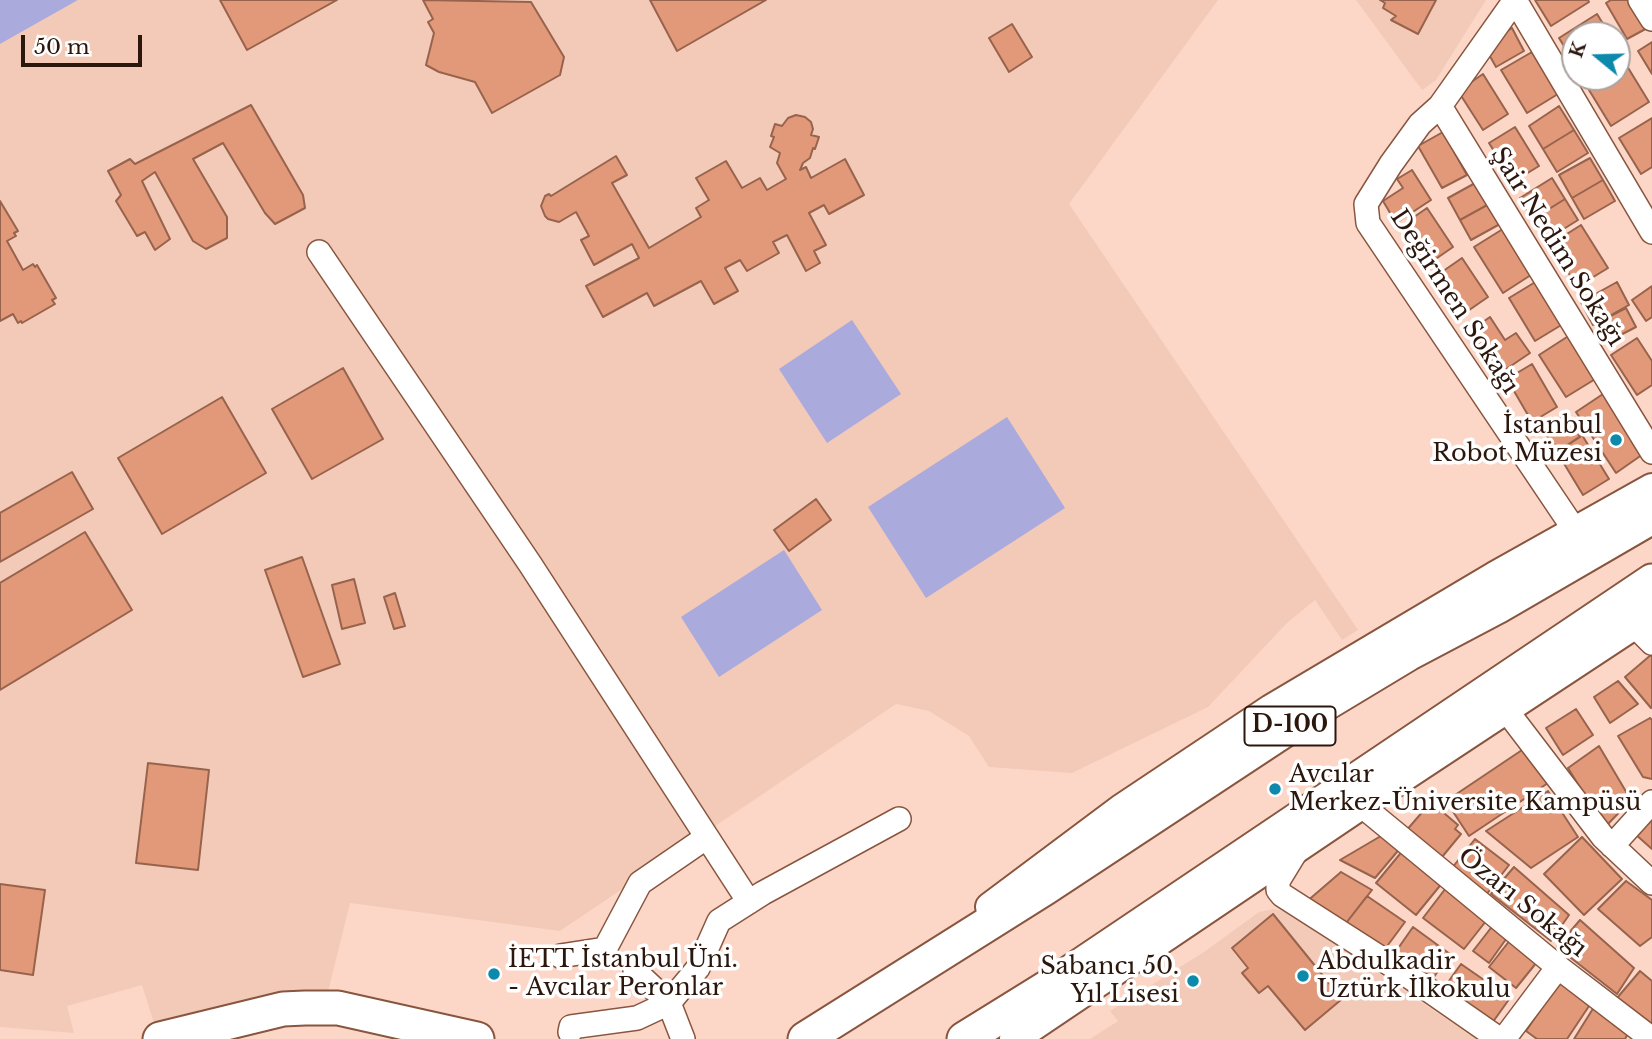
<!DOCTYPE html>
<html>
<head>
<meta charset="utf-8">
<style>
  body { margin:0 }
  #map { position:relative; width:1652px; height:1039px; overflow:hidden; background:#fcd7c8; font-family:"Libre Baskerville",serif }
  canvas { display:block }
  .north { position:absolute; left:1561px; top:21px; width:70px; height:70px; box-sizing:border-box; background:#fff; border:2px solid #aba29e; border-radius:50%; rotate:289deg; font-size:19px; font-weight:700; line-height:28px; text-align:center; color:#2c170d }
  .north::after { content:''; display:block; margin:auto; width:24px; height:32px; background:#0d89ac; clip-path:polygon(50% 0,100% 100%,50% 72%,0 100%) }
  .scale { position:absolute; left:21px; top:35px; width:121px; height:32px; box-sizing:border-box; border:4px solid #2c170d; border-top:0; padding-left:9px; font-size:21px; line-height:24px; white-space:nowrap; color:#2c170d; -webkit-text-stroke:5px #fff; paint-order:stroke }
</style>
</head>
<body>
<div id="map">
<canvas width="1652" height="1039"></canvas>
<div class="north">K</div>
<div class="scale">50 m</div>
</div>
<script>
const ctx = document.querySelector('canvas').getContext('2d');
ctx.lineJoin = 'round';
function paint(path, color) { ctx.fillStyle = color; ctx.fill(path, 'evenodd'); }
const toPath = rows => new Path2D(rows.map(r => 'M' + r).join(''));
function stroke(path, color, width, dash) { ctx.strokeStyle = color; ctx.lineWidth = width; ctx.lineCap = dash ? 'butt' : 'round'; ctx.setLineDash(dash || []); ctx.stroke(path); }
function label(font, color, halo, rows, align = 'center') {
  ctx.font = font + ' "Libre Baskerville",serif'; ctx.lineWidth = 7; ctx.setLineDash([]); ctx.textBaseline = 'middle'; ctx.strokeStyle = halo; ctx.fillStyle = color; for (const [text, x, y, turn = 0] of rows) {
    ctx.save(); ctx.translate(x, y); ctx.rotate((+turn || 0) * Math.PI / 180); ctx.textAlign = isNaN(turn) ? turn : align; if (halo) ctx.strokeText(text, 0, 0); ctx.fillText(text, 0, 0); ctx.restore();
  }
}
paint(toPath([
  [78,0,1218,0,1069,204,1358,630,1342,640,1315,600,1287,623,1208,707,1072,773,989,767,969,736,929,711,896,704,560,931,350,903,328,992,284,993,255,997,171,1022,154,1023,142,985,67,1006,74,1033,0,1027,0,44],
  [1356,0,1486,0,1436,80,1422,90],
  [1274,909,1288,912,1476,1039,1090,1039,1118,1021,1110,1011,1204,952,1259,912]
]), '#f3cab8');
paint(toPath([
  [0,0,78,0,0,44],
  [852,320,901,394,827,443,779,369],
  [1007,417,1065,508,926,598,868,507],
  [784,550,822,610,719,677,681,617]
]), '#aad');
const building = toPath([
  [220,0,337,0,247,50,220,0],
  [423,0,531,2,564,57,560,75,492,113,475,82,439,72,426,65,434,33,428,22,433,19,423,0],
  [650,0,766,0,677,51,650,0],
  [1380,0,1436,0,1418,34,1391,20,1396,16,1383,8,1385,3,1380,0],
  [1535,0,1588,0,1589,2,1551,26,1535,0],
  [1611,0,1636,0,1651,26,1627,39,1606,3,1611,0],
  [1597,14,1610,35,1575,35,1575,64,1559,38,1597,14],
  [1012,24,1032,57,1009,72,989,38,1012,24],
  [1512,28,1524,51,1496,67,1487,51,1497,45,1493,38,1512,28],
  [1652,42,1652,74,1638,51,1652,42],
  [1532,52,1558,94,1527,113,1501,70,1532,52],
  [1627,66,1649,102,1611,126,1589,90,1610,77,1617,77,1617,73,1627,66],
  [1483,74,1508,114,1483,130,1458,91,1483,74],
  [251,105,303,195,305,208,275,224,265,213,223,143,193,159,227,217,227,238,206,249,193,241,155,172,142,181,170,239,155,250,145,232,137,236,116,201,121,195,108,171,130,159,135,164,251,105],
  [1559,106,1574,130,1543,149,1529,126,1559,106],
  [796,115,805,117,811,122,813,129,811,135,819,137,815,149,813,148,810,158,803,163,800,170,806,167,811,178,845,159,864,195,829,214,824,205,809,213,826,245,814,251,820,263,806,271,787,235,773,242,779,253,747,271,740,260,725,268,738,291,714,304,701,281,654,306,647,293,603,317,586,286,639,258,632,244,594,265,581,240,589,236,576,212,559,222,548,219,545,216,541,206,545,196,549,194,551,196,616,156,627,175,612,183,649,248,701,217,696,208,709,200,696,178,726,161,742,188,760,178,767,190,786,179,777,163,780,153,770,147,774,137,771,136,775,124,782,126,788,118,796,115],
  [1652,118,1652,167,1641,174,1619,138,1652,118],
  [1515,127,1539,166,1513,182,1489,143,1515,127],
  [1574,130,1588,153,1557,172,1543,149,1574,130],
  [1443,132,1467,175,1442,188,1418,146,1443,132],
  [1590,158,1603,180,1572,198,1559,175,1590,158],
  [1412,170,1431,200,1396,223,1383,201,1403,188,1397,179,1412,170],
  [1552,178,1565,199,1533,219,1520,198,1552,178],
  [1603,180,1615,201,1584,219,1572,198,1603,180],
  [1477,182,1489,204,1460,220,1448,198,1477,182],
  [1565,199,1578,220,1546,240,1533,219,1565,199],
  [0,201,18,231,14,233,16,236,7,241,23,270,33,264,35,267,37,265,56,298,52,300,55,304,22,323,21,321,18,323,13,314,0,321,0,201],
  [1489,204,1500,224,1471,240,1460,220,1489,204],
  [1427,208,1453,247,1427,265,1401,226,1427,208],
  [1581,225,1608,268,1577,287,1551,244,1581,225],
  [1506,227,1534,273,1503,293,1474,247,1506,227],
  [1462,258,1488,297,1462,315,1436,276,1462,258],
  [1537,281,1563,324,1535,341,1509,298,1537,281],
  [1617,282,1629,305,1593,325,1581,302,1617,282],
  [1652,286,1652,317,1646,321,1632,300,1652,286],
  [1626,308,1636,327,1605,343,1595,324,1626,308],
  [1490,317,1505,340,1516,333,1530,353,1499,374,1470,331,1490,317],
  [1570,335,1597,378,1566,397,1539,355,1570,335],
  [1637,338,1652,361,1652,385,1637,395,1611,355,1637,338],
  [1532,364,1557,407,1532,422,1507,379,1532,364],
  [343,368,383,439,312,479,272,409,343,368],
  [1606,392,1646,452,1616,473,1576,412,1606,392],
  [222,397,266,473,162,534,118,458,222,397],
  [1566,414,1580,437,1557,452,1542,428,1566,414],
  [1582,435,1609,479,1583,495,1557,452,1582,435],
  [72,472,93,509,0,562,0,513,72,472],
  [816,499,831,520,789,551,774,530,816,499],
  [85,532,132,610,0,690,0,583,85,532],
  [302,557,340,664,303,677,265,570,302,557],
  [354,579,365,623,342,629,332,585,354,579],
  [395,593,405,626,394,629,384,597,395,593],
  [1652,654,1652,707,1651,708,1625,677,1652,654],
  [1618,681,1638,704,1610,723,1594,697,1618,681],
  [1576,709,1593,735,1563,755,1546,728,1576,709],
  [1650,718,1652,720,1652,779,1643,777,1618,736,1650,718],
  [1528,746,1551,781,1469,836,1446,801,1528,746],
  [1599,746,1631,800,1608,824,1603,825,1568,768,1599,746],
  [148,763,209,770,198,870,136,863,148,763],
  [1548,791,1578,837,1531,868,1486,831,1548,791],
  [1431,802,1458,825,1455,829,1461,834,1442,857,1436,852,1433,856,1405,832,1431,802],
  [1652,813,1652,849,1634,833,1652,813],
  [1386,833,1402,846,1375,878,1340,860,1386,833],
  [1582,837,1622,879,1584,915,1544,874,1582,837],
  [1475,839,1509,865,1486,895,1452,868,1475,839],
  [1404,849,1443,882,1416,915,1376,883,1404,849],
  [1514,867,1569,915,1551,941,1491,894,1514,867],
  [1341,872,1372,890,1343,927,1305,903,1341,872],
  [1626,881,1652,900,1652,937,1640,946,1598,909,1626,881],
  [0,884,45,890,33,975,0,970,0,884],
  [1449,884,1490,916,1464,949,1423,918,1449,884],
  [1367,896,1405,922,1382,953,1343,927,1367,896],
  [1273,914,1342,999,1305,1030,1268,986,1259,993,1242,973,1248,968,1232,948,1273,914],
  [1580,920,1634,968,1617,994,1557,947,1580,920],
  [1494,924,1509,935,1489,963,1473,951,1494,924],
  [1413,927,1450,954,1429,984,1392,957,1413,927],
  [1514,935,1541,957,1516,988,1489,967,1514,935],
  [1461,964,1510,998,1490,1026,1441,992,1461,964],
  [1640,971,1652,981,1652,1025,1617,998,1640,971],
  [1561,979,1593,1000,1567,1039,1537,1039,1526,1031,1561,979],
  [1594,1007,1630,1030,1625,1039,1574,1039,1594,1007]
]);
paint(building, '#e19979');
stroke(building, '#98634c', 2);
const minor = toPath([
  [1515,0,1440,106,1420,124,1391,164,1366,204,1368,223,1576,532],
  [1515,0,1652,232],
  [1640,0,1652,19],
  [1440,106,1652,452],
  [319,252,530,564,749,902],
  [1634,625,1652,643],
  [1506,710,1603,837,1652,883],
  [1361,805,1558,967,1652,1039],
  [1612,846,1652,802],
  [1297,850,1278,881,1278,890,1282,895,1407,975,1499,1039],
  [560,956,605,949,640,883,707,837],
  [635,971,669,1003,683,1039],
  [570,1032,571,1027,637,1018,669,1003,698,968,719,921,763,893,899,819],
  [1504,1039,1558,967]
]);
const major = toPath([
  [990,907,1121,809,1271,709,1495,576,1652,488],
  [1014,1039,1361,805,1652,613]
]);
const highway = toPath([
  [160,1039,283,1009,305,1008,338,1008,477,1039],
  [805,1039,1045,888,1315,710,1408,654,1497,607,1652,517],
  [964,1039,1056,982,1652,581]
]);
stroke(minor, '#88553e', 26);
stroke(major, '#88553e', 32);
stroke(highway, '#88553e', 37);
stroke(minor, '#fff', 23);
stroke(major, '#fff', 28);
stroke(highway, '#fff', 33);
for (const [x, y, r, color] of [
  [1616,440,7,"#0d89ac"],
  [1275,789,7,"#0d89ac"],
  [494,974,7,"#0d89ac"],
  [1303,976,7,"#0d89ac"],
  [1193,981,7,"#0d89ac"]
]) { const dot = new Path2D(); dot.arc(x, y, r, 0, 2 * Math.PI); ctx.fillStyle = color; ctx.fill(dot); stroke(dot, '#fff', 2.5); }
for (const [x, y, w] of [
  [1290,726,91]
]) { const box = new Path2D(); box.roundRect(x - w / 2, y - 19.5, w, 39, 5); ctx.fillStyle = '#fff'; ctx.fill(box); stroke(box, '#2c170d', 2); }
label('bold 23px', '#2c170d', null, [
  ["D-100",1290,726]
]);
label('24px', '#2c170d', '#fff', [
  ["Şair Nedim Sokağı",1557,247,58],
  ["Değirmen Sokağı",1454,302,57],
  ["Özarı Sokağı",1522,903,39]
]);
label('24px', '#2c170d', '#fff', [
  ["İstanbul",1602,426,"right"],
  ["Robot Müzesi",1602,454,"right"],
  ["Avcılar",1289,775],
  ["Merkez-Üniversite Kampüsü",1289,803],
  ["İETT İstanbul Üni.",508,960],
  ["- Avcılar Peronlar",508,988],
  ["Abdulkadir",1317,962],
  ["Uztürk İlkokulu",1317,990],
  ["Sabancı 50.",1179,967,"right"],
  ["Yıl Lisesi",1179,995,"right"]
], 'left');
</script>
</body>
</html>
